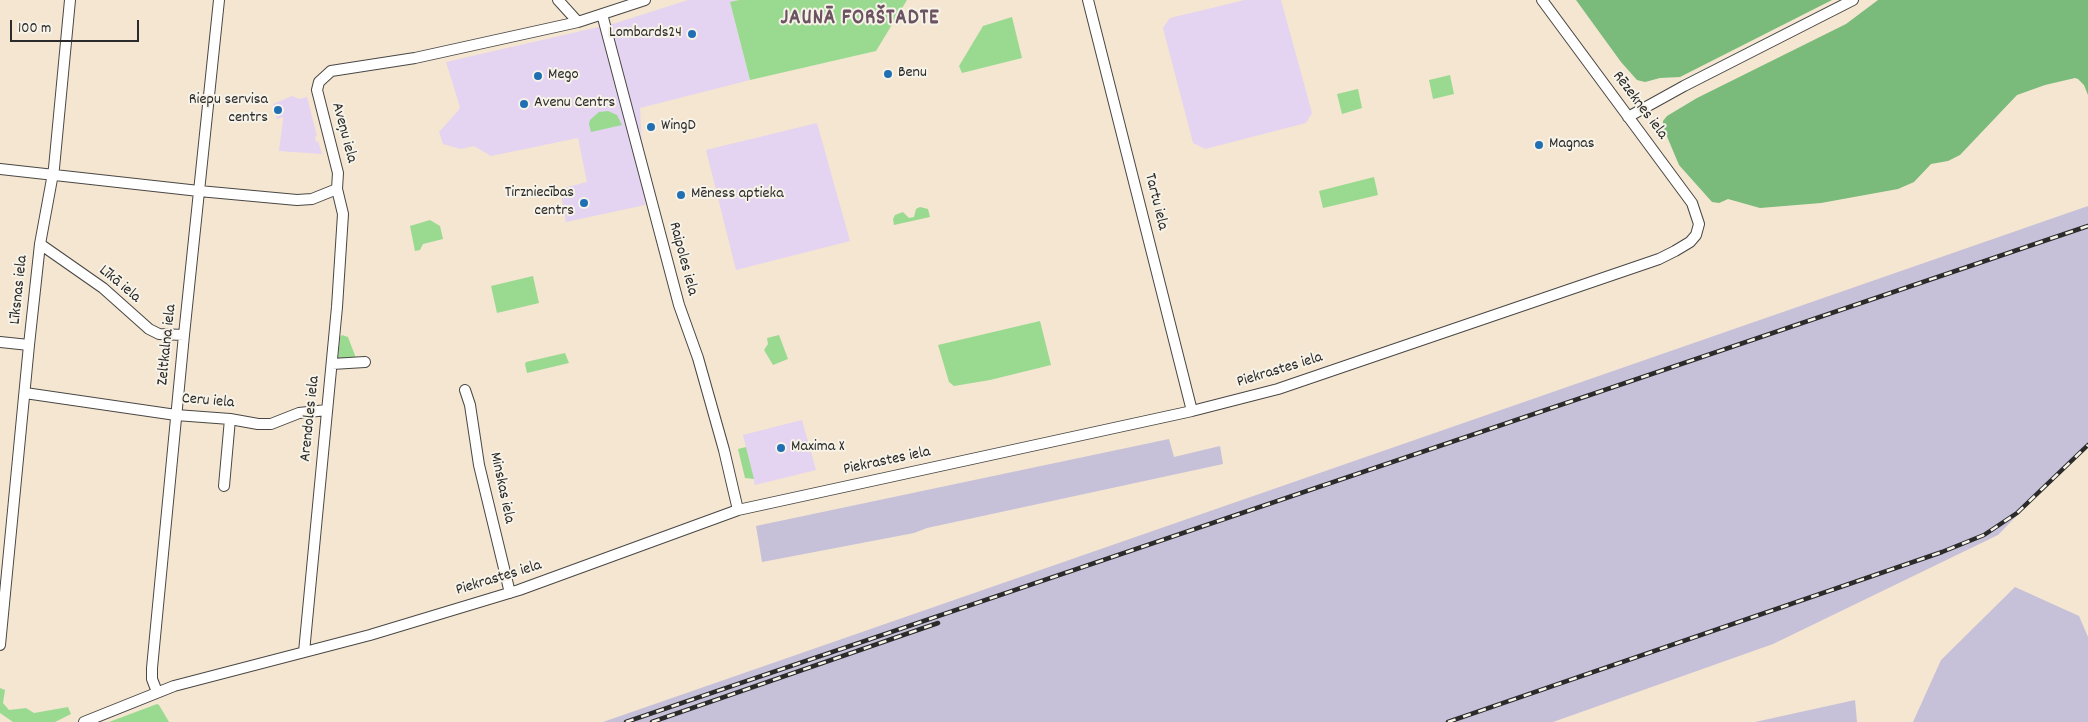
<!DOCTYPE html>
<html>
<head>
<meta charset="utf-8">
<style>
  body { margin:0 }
  #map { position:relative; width:2088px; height:722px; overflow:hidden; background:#f4e6d1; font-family:Dekko,sans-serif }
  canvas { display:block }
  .scale { position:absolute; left:10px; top:20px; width:129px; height:22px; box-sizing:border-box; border:2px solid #2b2b2b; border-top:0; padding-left:6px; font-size:15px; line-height:18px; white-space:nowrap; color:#2b2b2b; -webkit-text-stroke:4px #f7f3e8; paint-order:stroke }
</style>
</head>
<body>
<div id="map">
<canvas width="2088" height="722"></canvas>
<div class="scale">100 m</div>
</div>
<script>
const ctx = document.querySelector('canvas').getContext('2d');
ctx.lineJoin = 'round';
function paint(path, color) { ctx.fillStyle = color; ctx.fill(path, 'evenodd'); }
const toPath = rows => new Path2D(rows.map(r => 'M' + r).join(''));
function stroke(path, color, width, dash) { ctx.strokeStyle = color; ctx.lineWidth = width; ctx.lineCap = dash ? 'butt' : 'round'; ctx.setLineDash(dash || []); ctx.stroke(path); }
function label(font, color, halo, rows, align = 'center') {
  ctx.font = font + ' Dekko,sans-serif'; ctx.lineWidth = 4; ctx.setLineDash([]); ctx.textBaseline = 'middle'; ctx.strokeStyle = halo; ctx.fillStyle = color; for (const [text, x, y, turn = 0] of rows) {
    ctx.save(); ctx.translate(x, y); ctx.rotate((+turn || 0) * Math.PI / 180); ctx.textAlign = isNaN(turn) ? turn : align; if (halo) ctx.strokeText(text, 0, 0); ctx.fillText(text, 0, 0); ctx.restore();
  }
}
paint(toPath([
  [688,0,739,0,730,2,750,80,640,108,645,205,566,222,560,189,587,182,578,138,491,156,474,146,461,149,443,144,439,132,458,111,460,107,446,62,616,23],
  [1245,0,1281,0,1312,113,1306,123,1205,149,1193,143,1163,28,1170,18],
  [292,96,299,99,307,97,317,136,315,137,316,142,318,141,322,154,279,151,283,120,283,117,277,119,273,104],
  [817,123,850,241,736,270,706,150],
  [802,420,816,470,755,485,743,435]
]), '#e4d3f1');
paint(toPath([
  [2088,206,2088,442,1998,535,1773,644,1553,722,603,722],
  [1169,439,1174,457,1220,446,1223,464,927,528,914,533,762,562,756,526],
  [2015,587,2079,616,2088,637,2088,722,1913,722,1941,660],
  [1855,700,1857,722,1755,722]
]), '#c6c0d9');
paint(toPath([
  [739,0,907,0,876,51,750,80,730,2],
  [1012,17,1022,58,962,73,959,66,983,26],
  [1450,75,1454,94,1433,99,1429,80],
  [1358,89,1362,108,1342,114,1337,94],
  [608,111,617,115,622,125,591,132,589,124,590,120,599,112],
  [1374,177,1378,195,1323,208,1319,191],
  [920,207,928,209,930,217,894,225,893,219,895,215,903,212,909,218,914,217,916,209],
  [430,220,440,226,443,239,423,244,420,250,415,251,410,226],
  [533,276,539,303,497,313,491,286],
  [1040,321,1051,365,990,380,954,386,949,382,938,345],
  [342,335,348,337,356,358,338,358,340,337],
  [779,335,788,359,773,365,764,350,768,344,767,338],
  [565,353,569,363,527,373,525,364,526,362],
  [746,447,754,479,745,478,738,449],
  [0,688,5,690,3,703,9,710,26,708,34,713,68,707,71,714,55,722,13,722,0,713],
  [157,704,159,705,169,722,109,722]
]), '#99da90');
paint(toPath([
  [1576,0,1832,0,1680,77,1660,78,1645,82,1637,80,1621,62],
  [1878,0,2088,0,2088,95,2084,85,2078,79,2075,78,2045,85,2017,95,1960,155,1948,161,1931,164,1914,182,1898,189,1821,203,1760,208,1728,199,1719,203,1712,202,1679,165,1663,127,1663,121,1667,116,1697,98,1846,24]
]), '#7aba7a');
const minor = toPath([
  [558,0,578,22],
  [1088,0,1192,411],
  [602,14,679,305,698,358,724,450,738,510],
  [1628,117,1684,86,1853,0],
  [0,169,199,191,297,200,312,199,337,189,338,173,317,90,319,82,331,71,415,58,578,22,645,0],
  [40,244,103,288,149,329,159,334,184,335],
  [0,342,29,345],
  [332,364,365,362],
  [465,390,470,405,479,465,510,593],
  [25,393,176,415,230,419,258,424,271,424,299,413,327,410],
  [224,486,230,419],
  [0,645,29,345,40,244,54,168,70,0],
  [304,652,337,307,343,214,337,189],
  [157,692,152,679,152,668,184,335,219,0],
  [84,722,174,686,370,635,519,590,738,510,1192,411,1278,389,1659,259,1675,251,1690,242,1696,235,1699,224,1692,203,1542,0]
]);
stroke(minor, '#494744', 12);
stroke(minor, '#fff', 10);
const rail = toPath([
  [626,722,2088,226],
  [652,722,938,623],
  [1448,722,1942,552,1984,535,2017,513,2088,445]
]);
stroke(rail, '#2b2b2b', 4.5);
stroke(rail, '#f7f3e8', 2.5, [8]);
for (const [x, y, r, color] of [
  [692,34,5,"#1f6fb2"],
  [888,74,5,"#1f6fb2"],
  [538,76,5,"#1f6fb2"],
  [524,104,5,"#1f6fb2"],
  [278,110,5,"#1f6fb2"],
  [651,127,5,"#1f6fb2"],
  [1539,145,5,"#1f6fb2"],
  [681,195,5,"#1f6fb2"],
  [584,203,5,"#1f6fb2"],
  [781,448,5,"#1f6fb2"]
]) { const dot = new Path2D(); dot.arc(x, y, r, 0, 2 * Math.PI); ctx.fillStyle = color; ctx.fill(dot); stroke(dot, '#f7f3e8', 2); }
label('16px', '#2b2b2b', '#f7f3e8', [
  ["Lombards24",682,34,"right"],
  ["Benu",898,74],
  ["Mego",548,76],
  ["Riepu servisa",268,101,"right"],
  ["centrs",268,119,"right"],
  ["Avenu Centrs",534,104],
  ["WingD",661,127],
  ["Magnas",1549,145],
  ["Tirzniecības",574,194,"right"],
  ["centrs",574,212,"right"],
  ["Mēness aptieka",691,195],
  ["Maxima X",791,448]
], 'left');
label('16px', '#2b2b2b', '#f7f3e8', [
  ["Rēzeknes iela",1639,106,53],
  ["Aveņu iela",343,133,75],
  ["Tartu iela",1155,202,76],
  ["Raipoles iela",682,259,75],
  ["Līkā iela",119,285,40],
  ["Līksnas iela",20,290,-84],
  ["Zeltkalna iela",168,345,-84],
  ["Piekrastes iela",1280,371,-17],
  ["Ceru iela",208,402,5],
  ["Arendoles iela",311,419,-84],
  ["Piekrastes iela",887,462,-12],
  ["Minskas iela",501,488,78],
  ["Piekrastes iela",499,579,-17]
]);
ctx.letterSpacing = '1px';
label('bold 21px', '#6b5362', '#f7f3e8', [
  ["JAUNĀ FORŠTADTE",860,20]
]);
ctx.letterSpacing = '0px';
</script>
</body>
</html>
